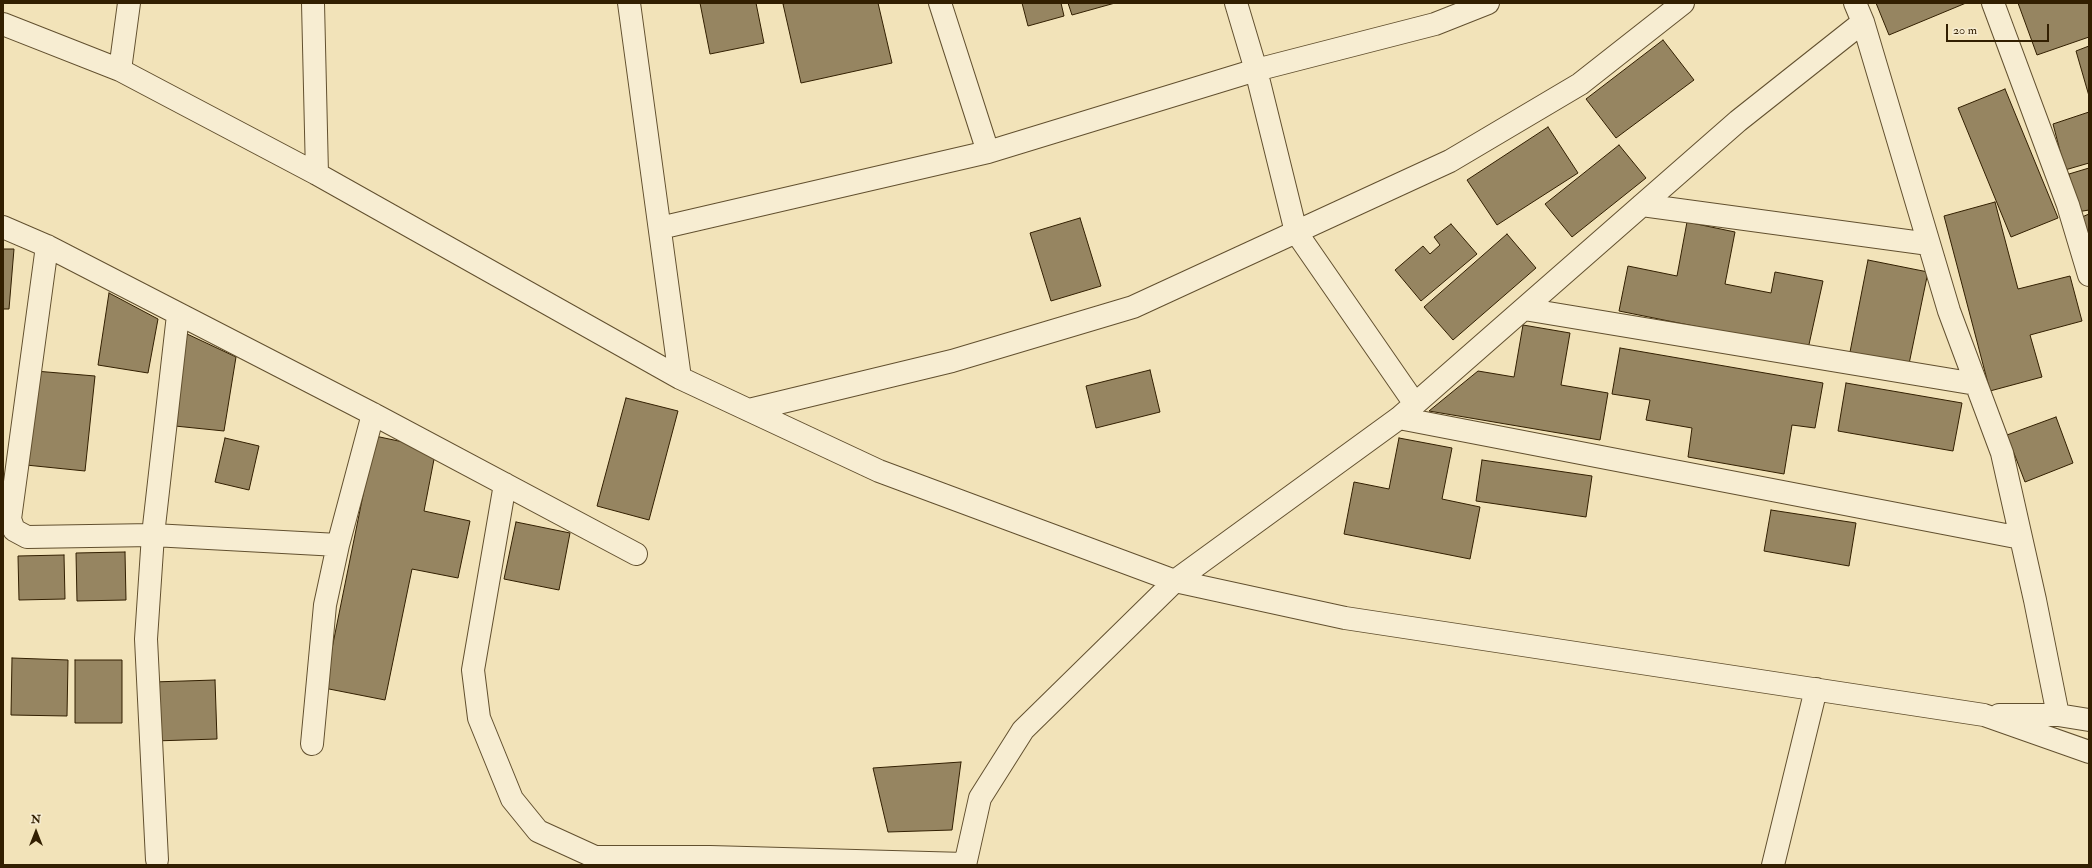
<!DOCTYPE html>
<html>
<head>
<meta charset="utf-8">
<style>
  body { margin:0 }
  #map { position:relative; width:2092px; height:868px; overflow:hidden; background:#f2e3b9; font-family:"IM FELL Double Pica",serif }
  canvas { display:block }
  .frame { position:absolute; inset:0; border:4px solid #321f01; pointer-events:none }
  .north { position:absolute; left:16px; top:812px; width:40px; height:40px; -webkit-text-stroke:3px #f7edd2; paint-order:stroke; rotate:0deg; font-size:11px; font-weight:700; line-height:16px; text-align:center; color:#321f01 }
  .north::after { content:''; display:block; margin:auto; width:14px; height:18px; background:#321f01; clip-path:polygon(50% 0,100% 100%,50% 72%,0 100%) }
  .scale { position:absolute; left:1946px; top:24px; width:103px; height:18px; box-sizing:border-box; border:2px solid #321f01; border-top:0; padding-left:5px; font-size:12px; line-height:14px; white-space:nowrap; color:#321f01; -webkit-text-stroke:3px #f7edd2; paint-order:stroke }
</style>
</head>
<body>
<div id="map">
<canvas width="2092" height="868"></canvas>
<div class="frame"></div>
<div class="north">N</div>
<div class="scale">20 m</div>
</div>
<script>
const ctx = document.querySelector('canvas').getContext('2d');
ctx.lineJoin = 'round';
function paint(path, color) { ctx.fillStyle = color; ctx.fill(path, 'evenodd'); }
const toPath = rows => new Path2D(rows.map(r => 'M' + r).join(''));
function stroke(path, color, width, dash) { ctx.strokeStyle = color; ctx.lineWidth = width; ctx.lineCap = dash ? 'butt' : 'round'; ctx.setLineDash(dash || []); ctx.stroke(path); }
const building = toPath([
  [700,3,756,3,764,43,710,54,700,3],
  [787,3,878,3,892,63,801,83,783,4,787,3],
  [1022,3,1061,3,1064,16,1028,26,1022,3],
  [1068,3,1115,3,1072,15,1068,3],
  [1876,3,1966,3,1889,35,1876,3],
  [2018,3,2089,3,2089,37,2037,55,2018,3],
  [1663,40,1694,80,1616,138,1586,99,1663,40],
  [2089,46,2089,96,2076,51,2089,46],
  [2005,89,2058,218,2011,237,1958,108,2005,89],
  [2089,112,2089,163,2065,170,2053,124,2089,112],
  [1548,127,1578,173,1497,225,1467,180,1548,127],
  [1619,145,1646,178,1572,237,1545,204,1619,145],
  [2089,168,2089,210,2077,212,2069,174,2089,168],
  [1995,202,2018,289,2070,276,2082,321,2030,335,2042,377,1990,391,1944,216,1995,202],
  [2089,214,2089,243,2082,217,2089,214],
  [1080,218,1101,286,1051,301,1030,233,1080,218],
  [1687,222,1735,232,1725,284,1771,293,1775,272,1823,281,1808,349,1619,311,1628,266,1677,276,1687,222],
  [1451,224,1477,254,1421,301,1395,270,1423,246,1430,254,1440,245,1434,237,1451,224],
  [1507,234,1536,268,1453,340,1424,307,1507,234],
  [3,249,14,249,9,309,3,309,3,249],
  [1868,260,1928,272,1909,364,1850,352,1868,260],
  [109,293,158,319,148,373,98,365,109,293],
  [1523,325,1570,333,1561,385,1608,393,1600,440,1429,411,1478,371,1514,377,1523,325],
  [185,333,236,357,224,431,175,426,185,333],
  [1620,348,1823,383,1815,428,1792,425,1784,474,1688,457,1692,428,1646,420,1650,400,1612,394,1620,348],
  [1150,370,1160,412,1096,428,1086,386,1150,370],
  [35,371,95,376,85,471,26,465,35,371],
  [1846,383,1962,403,1953,451,1838,431,1846,383],
  [626,398,678,411,649,520,597,506,626,398],
  [2056,417,2073,463,2025,482,2007,435,2056,417],
  [375,436,436,449,424,511,470,521,458,578,412,569,385,700,324,688,375,436],
  [225,438,259,446,249,490,215,482,225,438],
  [1399,438,1452,448,1442,499,1480,507,1470,559,1344,534,1354,482,1389,489,1399,438],
  [1482,460,1592,476,1586,517,1476,501,1482,460],
  [1771,510,1856,523,1849,566,1764,551,1771,510],
  [516,522,570,533,559,590,504,579,516,522],
  [125,552,126,600,77,601,76,553,125,552],
  [64,555,65,599,19,600,18,556,64,555],
  [12,658,68,660,67,716,11,715,12,658],
  [75,660,122,660,122,723,75,723,75,660],
  [215,680,217,739,154,741,153,682,215,680],
  [961,762,952,830,888,832,873,768,961,762]
]);
paint(building, '#968561');
stroke(building, '#321f01', 1);
const minor = toPath([
  [313,3,317,174],
  [629,3,680,378],
  [940,3,988,152],
  [1236,3,1256,70,1296,232,1415,404],
  [1855,3,1863,22,1949,311,2002,453,2035,600,2058,715],
  [1993,3,2068,205,2089,275],
  [3,24,120,70,317,174,680,378,879,471,1175,581,1345,618,1984,715,2089,752],
  [120,70,129,3],
  [1642,205,1929,244],
  [3,227,47,246,373,414,636,554],
  [660,228,988,152,1256,70,1435,24,1488,3],
  [47,246,10,519,14,530,27,537,153,535,338,545],
  [1524,309,1976,384],
  [749,410,952,361,1133,307,1450,161,1580,84,1683,3],
  [1399,418,2021,538],
  [505,484,473,670,479,718,512,799,538,831,595,857,710,857,965,864],
  [1999,715,2058,715,2089,720],
  [312,744,325,605,338,545,373,414],
  [157,860,146,639,153,535,178,315],
  [965,865,980,798,1023,730,1175,581,1399,418,1738,121,1863,22],
  [1773,865,1816,689]
]);
stroke(minor, '#62502f', 24);
stroke(minor, '#f7edd2', 22);
</script>
</body>
</html>
